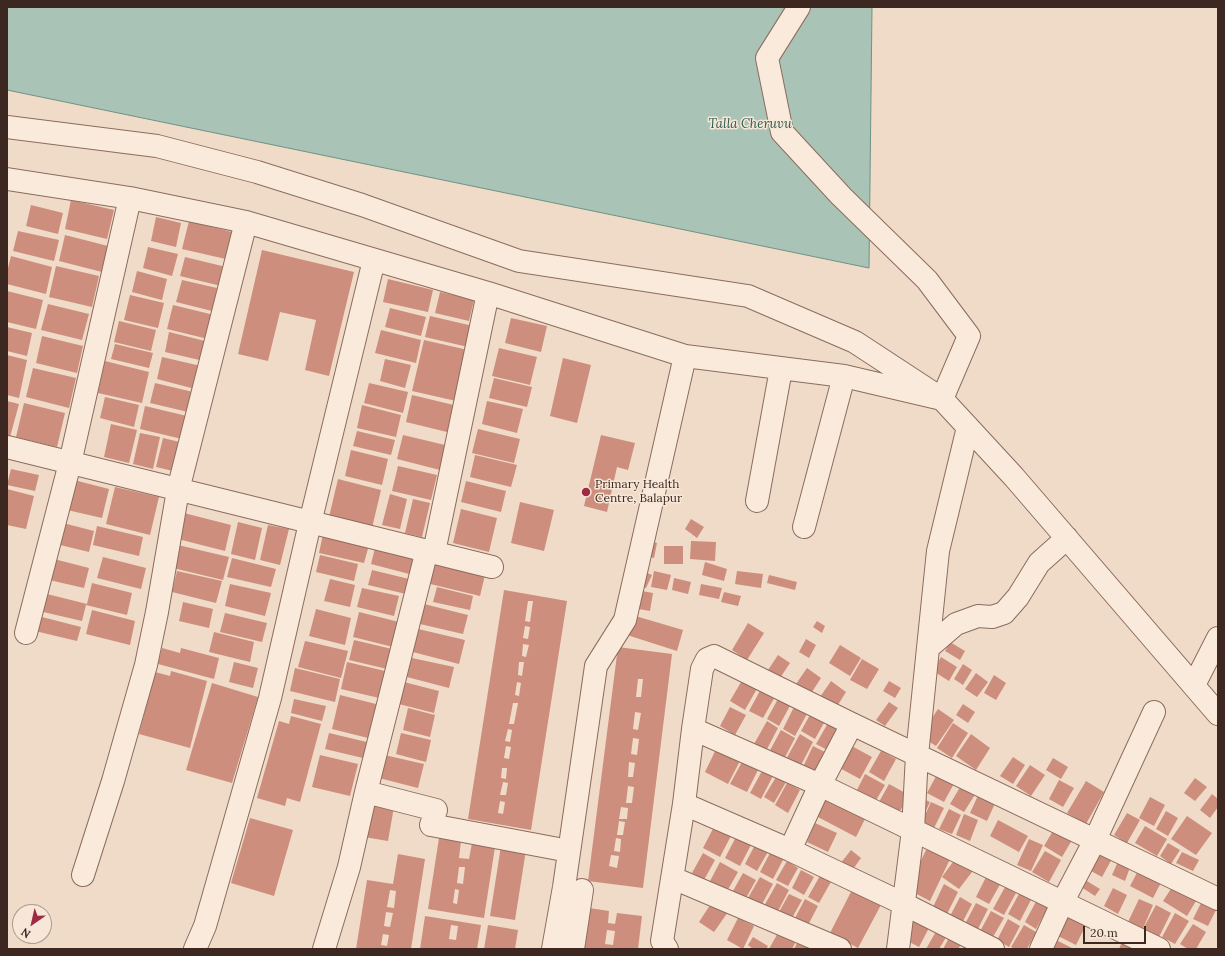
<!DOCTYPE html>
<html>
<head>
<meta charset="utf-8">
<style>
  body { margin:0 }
  #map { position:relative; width:1225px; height:956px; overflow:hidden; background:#efdbc8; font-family:Lora,serif }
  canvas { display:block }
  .frame { position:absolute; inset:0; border:8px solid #3c2820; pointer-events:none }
  .north { position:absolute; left:12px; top:904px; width:40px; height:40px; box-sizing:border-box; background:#f7e7d8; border:1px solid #ac9b8e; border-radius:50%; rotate:214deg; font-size:11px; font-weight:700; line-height:16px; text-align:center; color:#3c2820 }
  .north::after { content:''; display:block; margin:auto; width:14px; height:18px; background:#9c2b43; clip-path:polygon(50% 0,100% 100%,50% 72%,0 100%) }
  .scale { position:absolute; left:1083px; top:926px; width:63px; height:18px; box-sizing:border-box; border:2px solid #3c2820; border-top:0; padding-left:5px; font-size:12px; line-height:14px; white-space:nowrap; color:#3c2820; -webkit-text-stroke:3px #f7e7d8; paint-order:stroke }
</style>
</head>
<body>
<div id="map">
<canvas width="1225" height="956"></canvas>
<div class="frame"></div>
<div class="north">N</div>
<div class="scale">20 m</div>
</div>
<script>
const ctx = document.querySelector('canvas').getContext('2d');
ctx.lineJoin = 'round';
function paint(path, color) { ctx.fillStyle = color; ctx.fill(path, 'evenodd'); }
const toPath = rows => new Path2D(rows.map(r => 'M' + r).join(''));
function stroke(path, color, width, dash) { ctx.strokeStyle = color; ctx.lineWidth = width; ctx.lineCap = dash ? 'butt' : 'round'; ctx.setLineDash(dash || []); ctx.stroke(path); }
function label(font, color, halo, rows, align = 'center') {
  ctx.font = font + ' Lora,serif'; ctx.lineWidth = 3; ctx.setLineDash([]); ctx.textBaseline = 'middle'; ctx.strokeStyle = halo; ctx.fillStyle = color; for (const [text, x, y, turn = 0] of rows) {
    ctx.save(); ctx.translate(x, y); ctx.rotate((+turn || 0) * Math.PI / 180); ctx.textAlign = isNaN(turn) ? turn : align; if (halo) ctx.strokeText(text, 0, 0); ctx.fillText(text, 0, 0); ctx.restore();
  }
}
const water = toPath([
  [7,7,872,7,869,268,7,90,7,7]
]);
paint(water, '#a9c3b6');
stroke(water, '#6f9282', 1);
paint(toPath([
  [71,200,114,210,107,239,65,229],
  [31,205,63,213,58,234,26,226],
  [156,217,181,223,176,247,151,241],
  [189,221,236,233,230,260,182,249],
  [18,231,59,240,54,261,13,251],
  [65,235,108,246,102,272,59,261],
  [148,247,178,254,172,276,143,268],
  [262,250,354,272,329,376,305,370,316,320,280,312,268,361,238,354],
  [11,256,52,267,46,294,7,284,7,272],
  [185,257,226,267,221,286,180,276],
  [56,266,99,276,92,307,49,297],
  [137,271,167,279,162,300,132,292],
  [388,279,433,290,428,312,383,302],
  [182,280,217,288,212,311,176,302],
  [7,291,43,300,36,329,7,322],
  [440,292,474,300,469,321,435,313],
  [130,295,164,303,158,328,124,320],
  [48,304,89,314,82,340,41,330],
  [173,305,214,315,208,339,167,329],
  [390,308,426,317,421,336,385,327],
  [430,316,473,326,468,347,425,337],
  [511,318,547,326,541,352,505,343],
  [119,321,156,330,151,351,114,342],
  [7,327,32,333,27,356,7,351],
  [381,330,421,340,416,363,375,353],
  [169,332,209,342,204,361,165,352],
  [42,336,83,346,77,373,36,363],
  [424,340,468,350,456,401,412,391],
  [115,344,153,353,149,368,111,359],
  [499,348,537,357,530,385,492,376],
  [7,355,27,360,19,398,7,395],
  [162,357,201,366,195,389,157,379],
  [563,358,591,365,577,423,550,416],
  [385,359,411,365,405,388,380,381],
  [105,361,149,372,142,403,98,393],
  [33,368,76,378,69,408,26,397],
  [494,378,532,387,527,407,489,398],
  [155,383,193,392,188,412,150,403],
  [369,383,408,392,403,413,364,403],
  [412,395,458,406,451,433,406,422],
  [105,397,139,405,134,427,100,418],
  [7,401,19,404,10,437,7,436],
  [487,401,523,409,517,433,482,424],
  [24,403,65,413,57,447,16,437],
  [362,405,401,415,396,437,357,428],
  [145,406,191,417,186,440,140,429],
  [111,424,137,430,129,463,104,457],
  [478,429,520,439,514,463,472,453],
  [357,431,395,440,391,455,353,446],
  [140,433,160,437,153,469,133,464],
  [403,435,445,445,440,470,397,459],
  [601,435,635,443,628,470,617,467,607,512,584,506],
  [163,438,184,443,177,472,156,467],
  [351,450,388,459,382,485,345,476],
  [475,455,517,465,511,487,470,477],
  [398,466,437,475,431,500,392,491],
  [11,469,39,475,35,491,7,485],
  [338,479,381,490,372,528,329,517],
  [74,480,109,489,102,518,67,510],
  [466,481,506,491,501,512,461,502],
  [115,487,159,497,150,535,106,524],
  [7,489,34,496,26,529,7,525],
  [390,494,407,499,400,529,382,525],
  [413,499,430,503,422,537,405,533],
  [520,502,554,510,544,551,511,543],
  [461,509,497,518,489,552,453,543],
  [180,512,231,525,225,551,174,538],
  [691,519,704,527,697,538,685,529],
  [238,522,262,528,255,560,231,554],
  [63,523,94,531,89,552,56,544],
  [268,525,289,529,280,565,260,560],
  [97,526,143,537,139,556,93,545],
  [323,534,369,545,364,563,319,553],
  [644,540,657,543,654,558,641,555],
  [691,541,716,542,715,561,690,559],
  [376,544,418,554,413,575,371,564],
  [178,545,229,557,223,580,173,568],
  [664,546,683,546,683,564,664,564],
  [320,555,358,564,354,581,316,572],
  [103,557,146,568,141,589,97,578],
  [50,558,89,568,84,588,45,579],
  [232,558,276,569,271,587,227,577],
  [428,560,485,575,480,596,422,582],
  [705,562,727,569,724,581,702,575],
  [372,570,409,579,406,594,368,585],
  [640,570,652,575,646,588,634,583],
  [177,571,222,581,216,603,172,592],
  [654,571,671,575,667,590,651,587],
  [737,571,763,574,761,588,735,584],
  [769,575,797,582,795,590,767,583],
  [674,578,691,582,688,594,672,590],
  [330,579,355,585,350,607,324,601],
  [92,583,132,593,127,615,86,605,82,621,39,611,43,593,87,604],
  [230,584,271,593,265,616,225,606],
  [701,584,722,588,719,599,699,595],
  [437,587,473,596,470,610,433,602],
  [362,588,399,596,394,616,357,607],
  [504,590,567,601,531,830,468,819],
  [528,601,533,601,530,622,525,621],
  [525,626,530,627,528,639,523,638],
  [523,644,529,645,526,657,522,656],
  [519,662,524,662,522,676,518,675],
  [517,682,521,683,519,696,515,695],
  [513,703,518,703,514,724,509,724],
  [508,729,512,730,510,742,505,741],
  [506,746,511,747,509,759,504,758],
  [502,768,507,768,506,779,501,778],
  [503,782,508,783,506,795,500,795],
  [500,801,505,802,503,814,498,813],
  [636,590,653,593,650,611,633,608],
  [724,592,741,596,738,606,721,602],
  [183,602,213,609,209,628,179,621],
  [424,604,468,615,463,634,420,624],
  [316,609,351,618,345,645,309,636],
  [92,610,135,621,130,645,86,634],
  [359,612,399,622,393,647,353,637],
  [225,613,267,623,262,642,220,632],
  [632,615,683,630,677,651,627,635],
  [38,616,81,627,77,641,35,631],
  [817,621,825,626,822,633,813,627],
  [748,623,764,633,747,660,732,650],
  [414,628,465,640,459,664,409,651],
  [214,632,254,642,250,662,209,652],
  [806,639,816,645,809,658,799,652],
  [354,640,392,649,387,669,349,660],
  [305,641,348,651,341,678,298,667],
  [950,642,965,651,960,660,945,651],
  [840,645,861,658,850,676,829,663],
  [618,647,672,654,643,888,588,881],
  [638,679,643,679,641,697,636,697],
  [635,712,641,713,638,730,633,729],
  [633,738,639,739,637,755,631,754],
  [629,762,635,763,633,777,628,777],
  [628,786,634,787,632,803,626,803],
  [621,807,628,808,627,819,619,819],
  [619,821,625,822,623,835,617,835],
  [616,838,621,839,620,852,614,851],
  [611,855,619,856,617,868,609,866],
  [162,648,180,653,181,648,219,658,214,679,158,664],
  [778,655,790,663,780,678,768,670],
  [941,657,957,667,949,681,933,671],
  [412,658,454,667,449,688,407,677],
  [862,659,879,669,867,689,850,680],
  [234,662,258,668,253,688,229,682],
  [347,662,385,671,379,698,341,689],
  [963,664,972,670,963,685,954,679],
  [295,668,340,679,335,702,290,691],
  [807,668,821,678,810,695,796,684],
  [171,671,207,681,190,748,139,734,155,672,170,676],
  [976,673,988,682,977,697,965,689],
  [994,675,1006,683,996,700,984,693],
  [744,677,759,685,745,710,730,701],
  [396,680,439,691,434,713,391,702],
  [831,681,846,692,836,708,820,697],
  [889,681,901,688,895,698,883,691],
  [212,683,258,697,232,783,186,770],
  [762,687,776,695,763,718,749,711],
  [340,695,384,706,376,740,332,729],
  [779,697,791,704,779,726,767,719],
  [294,699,326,706,322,721,291,713],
  [889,702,898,708,885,726,876,720],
  [963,704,975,712,968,723,956,715],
  [795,705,808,712,795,736,783,729],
  [730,707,746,715,735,735,720,726],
  [408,708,435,715,430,737,403,730],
  [938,709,954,720,936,746,920,736],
  [811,713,825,721,815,739,801,731],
  [291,716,321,724,300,802,287,798,285,806,257,798,279,721,289,724],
  [767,721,778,728,766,751,754,744],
  [828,723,841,730,829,751,816,744],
  [953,723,968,733,952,758,937,748],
  [781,730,795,738,783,761,768,754],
  [329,733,371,743,367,759,325,749],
  [401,733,431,740,426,762,396,754],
  [800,734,813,742,799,769,785,761],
  [971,734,990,748,976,770,956,756],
  [848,744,872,757,860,779,836,766],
  [718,745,742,757,728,784,705,772],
  [813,746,827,753,817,775,802,769],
  [881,751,896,759,884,781,869,772],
  [380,754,424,764,418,788,375,777],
  [320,755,358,764,350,796,312,787],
  [1013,757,1025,765,1013,784,1000,776],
  [1053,758,1068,767,1061,779,1046,770],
  [743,760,759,768,747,792,730,784],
  [1030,765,1045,775,1031,796,1016,786],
  [941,767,958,776,944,802,927,793],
  [762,771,773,776,761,799,750,793],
  [865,774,885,785,875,802,856,792],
  [776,777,786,782,774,803,764,797],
  [1195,778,1207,787,1195,801,1184,793],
  [1059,780,1074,788,1063,807,1049,799],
  [1086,781,1104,792,1086,824,1067,813],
  [787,783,800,790,788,813,775,805],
  [889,784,909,795,899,813,879,802],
  [962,784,976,793,964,812,950,804],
  [980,791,997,799,987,821,970,813],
  [827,793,868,813,856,837,816,816],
  [1212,794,1218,799,1218,807,1210,818,1200,810],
  [1150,797,1165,805,1154,826,1139,818],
  [921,798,930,802,924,815],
  [370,802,394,807,388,841,364,837],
  [931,802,944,808,933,830,921,824],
  [949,809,961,815,952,834,939,829],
  [1166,811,1178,818,1168,836,1156,829],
  [1127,813,1140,820,1127,843,1114,835],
  [964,814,978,820,970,841,956,835],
  [1187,816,1212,833,1196,855,1171,839],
  [250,818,293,830,274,896,231,883],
  [998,820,1028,836,1019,852,990,836],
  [716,823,733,832,720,857,703,848],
  [815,823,837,833,828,852,807,842],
  [1057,824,1075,835,1062,857,1044,846],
  [1145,826,1167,839,1157,856,1135,843],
  [737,835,752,843,740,866,725,858],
  [439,838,461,841,459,858,469,859,472,843,495,847,484,918,428,909],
  [459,867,465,867,463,884,457,883],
  [455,889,459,890,457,904,453,903],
  [1029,839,1043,845,1031,871,1017,865],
  [756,843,769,850,757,871,745,864],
  [1168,843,1180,850,1171,864,1160,856],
  [501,846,526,850,515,920,490,916],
  [928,846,951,857,930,901,907,889],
  [851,850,861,858,851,872,840,864],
  [1101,850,1113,857,1102,877,1091,871],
  [1045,851,1061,860,1049,882,1032,872],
  [1182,852,1199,860,1193,871,1176,863],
  [703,853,715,860,704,880,692,873],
  [770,853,783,860,773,879,760,872],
  [398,854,425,859,411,949,356,949,367,880,393,884],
  [390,890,396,891,394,908,387,907],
  [386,912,393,913,390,927,384,926],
  [383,934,389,935,387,946,381,945],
  [958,855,975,868,959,889,942,877],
  [1120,857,1132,862,1125,881,1112,875],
  [787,861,798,868,788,886,776,880],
  [720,862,738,872,726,893,709,883],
  [1141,865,1164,877,1153,898,1130,886],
  [801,870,814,877,804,895,792,888],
  [743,873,756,880,746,898,733,891],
  [988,873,1002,881,989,904,976,897],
  [821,874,832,880,819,903,808,897],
  [760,877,773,884,761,906,748,898],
  [1082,878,1100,889,1095,896,1078,885],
  [1176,881,1199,896,1187,916,1163,901],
  [777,883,789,890,777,913,764,906],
  [944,884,958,892,947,914,933,907],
  [1005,887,1016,893,1004,915,993,909],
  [853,888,882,903,858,948,830,933],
  [1113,888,1127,895,1118,914,1104,906],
  [1020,892,1032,898,1020,921,1008,914],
  [789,894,802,900,792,918,779,912],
  [960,897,972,904,961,925,949,918],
  [1038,898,1049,905,1036,929,1025,922],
  [805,899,818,906,807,927,794,920],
  [1139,899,1153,905,1142,931,1127,924],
  [1203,899,1218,906,1208,926,1193,919],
  [712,902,728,912,714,932,699,922],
  [976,903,988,909,978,929,966,922],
  [1156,905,1171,913,1159,937,1143,929],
  [583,907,609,911,608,923,615,924,617,913,642,916,638,949,612,949,607,948,607,949,577,949],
  [607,930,615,931,613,945,605,944],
  [991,911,1004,918,990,942,978,935],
  [1069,911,1088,921,1076,945,1056,935],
  [1175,913,1189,921,1175,944,1162,937],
  [425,916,481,925,477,949,420,949],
  [451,925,458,926,456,940,449,939],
  [911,916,930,926,919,947,900,937],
  [738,918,754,926,743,949,727,940],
  [1008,919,1020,926,1009,947,997,940],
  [1193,924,1206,932,1196,949,1188,949,1180,944],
  [488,925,518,930,515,949,484,949],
  [1024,925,1036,932,1027,949,1015,949,1011,947],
  [938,928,948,934,939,949,926,949],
  [779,931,796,941,792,949,769,949],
  [950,936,962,943,958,949,943,949],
  [753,937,768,946,766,949,753,949,748,945],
  [1054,939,1074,949,1049,949],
  [1123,939,1134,942,1131,949,1119,949],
  [798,941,809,946,808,949,794,949]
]), '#ce8e7d');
const minor = toPath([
  [7,127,157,146,257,172,362,205,519,261,748,296,855,342,942,399,1014,477,1218,714],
  [7,179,130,198],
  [7,447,492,567],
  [757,501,781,369],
  [804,527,844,376],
  [434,552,488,293],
  [26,633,70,463,130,198,246,222,488,293,685,356],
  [928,648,956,624,978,616,992,617,1004,613,1018,597,1039,563,1067,538],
  [1194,685,1218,638],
  [693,729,820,785,1159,949],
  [366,792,427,550],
  [684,804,790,850,904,904,993,949],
  [790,850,820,785,852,724],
  [83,875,113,781,146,665,157,612,178,490,246,222],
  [673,878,840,949],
  [195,949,205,926,270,698,310,523,374,260],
  [324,949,349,867,366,792,436,810,431,825,569,851],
  [553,949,564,887,596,666,625,620,685,356,844,376,942,399,969,336,927,280,841,196,782,132,767,58,799,7],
  [573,949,582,890],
  [667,949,662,941,663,935,684,804,693,729,702,669,707,659,714,656,852,724,1218,899],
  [898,949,913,830,917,755,938,551,968,427],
  [1041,949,1062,903,1095,840,1154,712]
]);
stroke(minor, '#8c6c5c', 24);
stroke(minor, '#faeadc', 22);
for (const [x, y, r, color] of [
  [586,492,5,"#9c2b43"]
]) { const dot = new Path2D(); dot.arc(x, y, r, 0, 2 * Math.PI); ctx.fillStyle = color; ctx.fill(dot); stroke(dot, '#f7e7d8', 1.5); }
label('12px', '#3c2820', '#f7e7d8', [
  ["Primary Health",595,485],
  ["Centre, Balapur",595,499]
], 'left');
label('italic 13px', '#2f5c50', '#f7e7d8', [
  ["Talla Cheruvu",750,124]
]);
</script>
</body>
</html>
